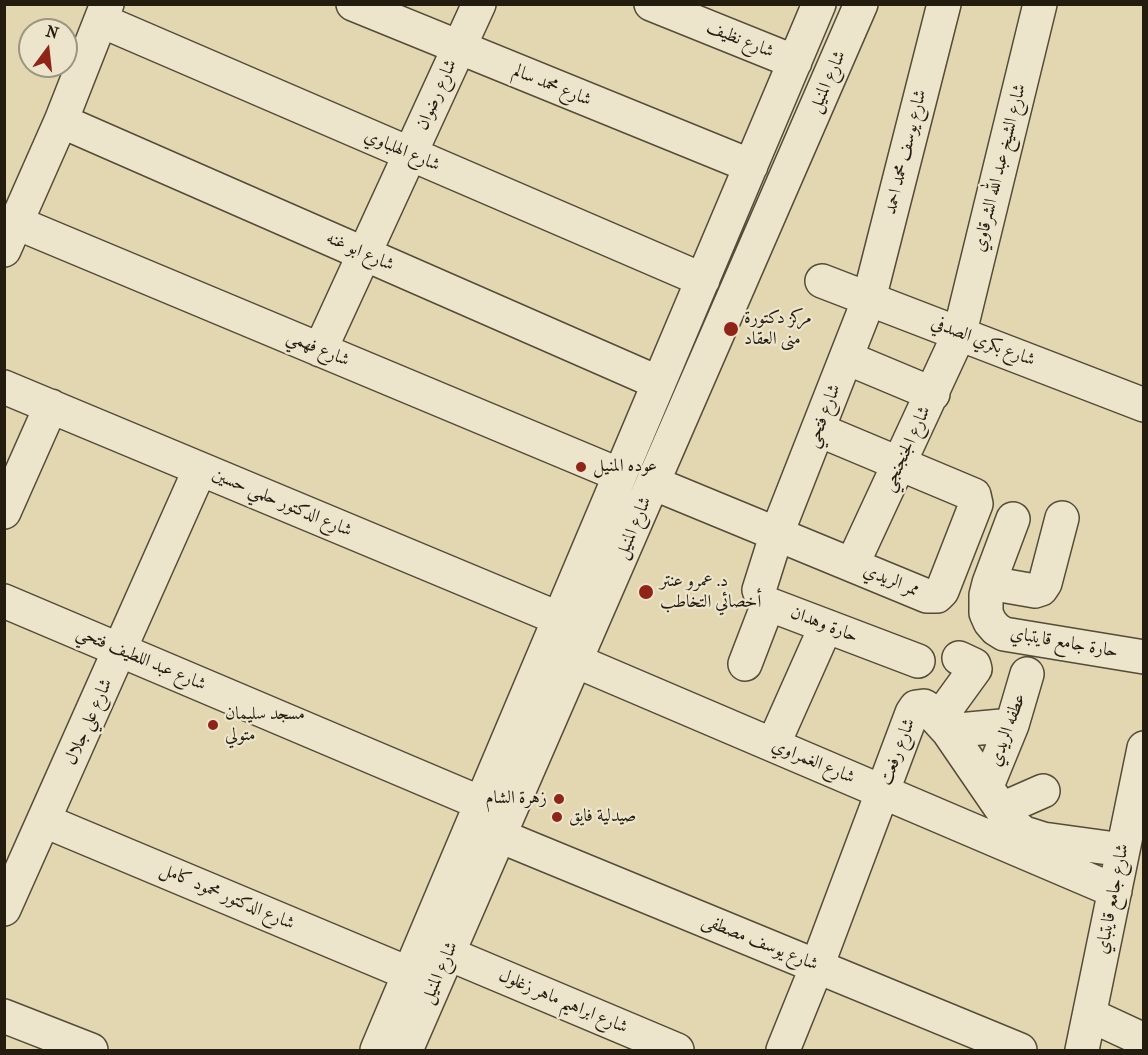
<!DOCTYPE html>
<html>
<head>
<meta charset="utf-8">
<style>
  body { margin:0 }
  #map { position:relative; width:1148px; height:1055px; overflow:hidden; background:#e2d7b0; font-family:"IM FELL French Canon",serif }
  canvas { display:block }
  .frame { position:absolute; inset:0; border:6px solid #251c10; pointer-events:none }
  .north { position:absolute; left:18px; top:18px; width:60px; height:60px; box-sizing:border-box; background:#ece5cc; border:2px solid #9c9581; border-radius:50%; rotate:15deg; font-size:16px; font-weight:700; line-height:24px; text-align:center; color:#251c10 }
  .north::after { content:''; display:block; margin:auto; width:21px; height:27px; background:#8f2418; clip-path:polygon(50% 0,100% 100%,50% 72%,0 100%) }
</style>
</head>
<body>
<div id="map">
<canvas width="1148" height="1055"></canvas>
<div class="frame"></div>
<div class="north">N</div>
</div>
<script>
const ctx = document.querySelector('canvas').getContext('2d');
ctx.lineJoin = 'round';
const toPath = rows => new Path2D(rows.map(r => 'M' + r).join(''));
function stroke(path, color, width, dash) { ctx.strokeStyle = color; ctx.lineWidth = width; ctx.lineCap = dash ? 'butt' : 'round'; ctx.setLineDash(dash || []); ctx.stroke(path); }
function label(font, color, halo, rows, align = 'center') {
  ctx.font = font + ' "IM FELL French Canon",Amiri,serif'; ctx.lineWidth = 4.5; ctx.setLineDash([]); ctx.textBaseline = 'middle'; ctx.strokeStyle = halo; ctx.fillStyle = color; for (const [text, x, y, turn = 0] of rows) {
    ctx.save(); ctx.translate(x, y); ctx.rotate((+turn || 0) * Math.PI / 180); ctx.textAlign = isNaN(turn) ? turn : align; if (halo) ctx.strokeText(text, 0, 0); ctx.fillText(text, 0, 0); ctx.restore();
  }
}
const minor = toPath([
  [353,4,751,166],
  [651,4,795,62],
  [102,21,703,280],
  [61,121,659,383],
  [17,223,620,475],
  [4,250,61,121,107,4],
  [822,281,1144,405],
  [320,350,479,4],
  [847,358,933,394],
  [4,387,560,619],
  [653,483,927,596,937,596,942,591,976,504,974,495,819,430],
  [4,512,51,406],
  [1013,519,989,583,986,595,986,613,990,622,996,629,1004,634,1144,657],
  [852,565,960,332,1040,4],
  [989,583,1035,591,1041,589,1045,583,1062,518],
  [4,601,502,812],
  [576,661,1115,891],
  [918,661,768,604,763,600,759,590,777,533,869,299,944,4],
  [745,664,768,604],
  [938,720,975,669,974,665,959,658],
  [948,731,1012,725],
  [773,745,826,626],
  [987,786,1012,725,1027,674],
  [1002,809,1043,791],
  [45,821,410,974],
  [500,836,1020,1050],
  [4,909,200,469],
  [449,954,677,1050],
  [1090,1015,1144,1040],
  [4,1016,91,1050],
  [377,1050,819,4],
  [406,1050,861,4],
  [783,1050,817,966,912,713,916,707,924,706,927,708,948,731,1011,823,1024,833,1043,839,1123,850],
  [1082,1050,1144,748]
]);
stroke(minor, '#544b38', 36);
stroke(minor, '#ece5cc', 33);
for (const [x, y, r, color] of [
  [731,329,8,"#8f2418"],
  [581,467,6,"#8f2418"],
  [646,592,8,"#8f2418"],
  [213,725,6,"#8f2418"],
  [559,799,6,"#8f2418"],
  [557,817,6,"#8f2418"]
]) { const dot = new Path2D(); dot.arc(x, y, r, 0, 2 * Math.PI); ctx.fillStyle = color; ctx.fill(dot); stroke(dot, '#ece5cc', 2); }
label('18px', '#251c10', '#ece5cc', [
  ["شارع نظيف",740,40,22],
  ["شارع المنيل",828,82,-66],
  ["شارع محمد سالم",552,86,22],
  ["شارع رضوان",437,95,-66],
  ["شارع الهلباوي",402,151,23],
  ["شارع يوسف محمد احمد",906,152,-76],
  ["شارع الشيخ عبد الله الشرقاوي",1000,168,-76],
  ["شارع ابو غنه",360,252,24],
  ["شارع بكري الصدفي",983,342,21],
  ["شارع فهمي",318,349,23],
  ["شارع فتحي",824,416,-69],
  ["شارع الجنجنجي",907,449,-65],
  ["شارع الدكتور حلمي حسين",282,503,23],
  ["شارع المنيل",634,528,-67],
  ["ممر الريدي",891,581,22],
  ["حارة وهدان",824,625,21],
  ["حارة جامع قايتباي",1064,643,10],
  ["شارع عبد اللطيف فتحي",141,659,23],
  ["شارع علي جلال",89,722,-66],
  ["عطفه الريدي",1008,730,-70],
  ["شارع رفعت",898,752,-69],
  ["شارع الغمراوي",813,762,23],
  ["شارع الدكتور محمود كامل",227,897,23],
  ["شارع جامع قايتباي",1113,899,-79],
  ["شارع يوسف مصطفى",760,943,22],
  ["شارع المنيل",440,973,-66],
  ["شارع ابراهيم ماهر زغلول",563,1002,23]
]);
label('18px', '#251c10', '#ece5cc', [
  ["مركز دكتورة",744,319],
  ["منى العقاد",744,340],
  ["عوده المنيل",593,467],
  ["د. عمرو عنتر",660,582],
  ["أخصائي التخاطب",660,603],
  ["مسجد سليمان",225,715],
  ["متولي",225,736],
  ["زهرة الشام",547,799,"right"],
  ["صيدلية فايق",569,817]
], 'left');
</script>
</body>
</html>
